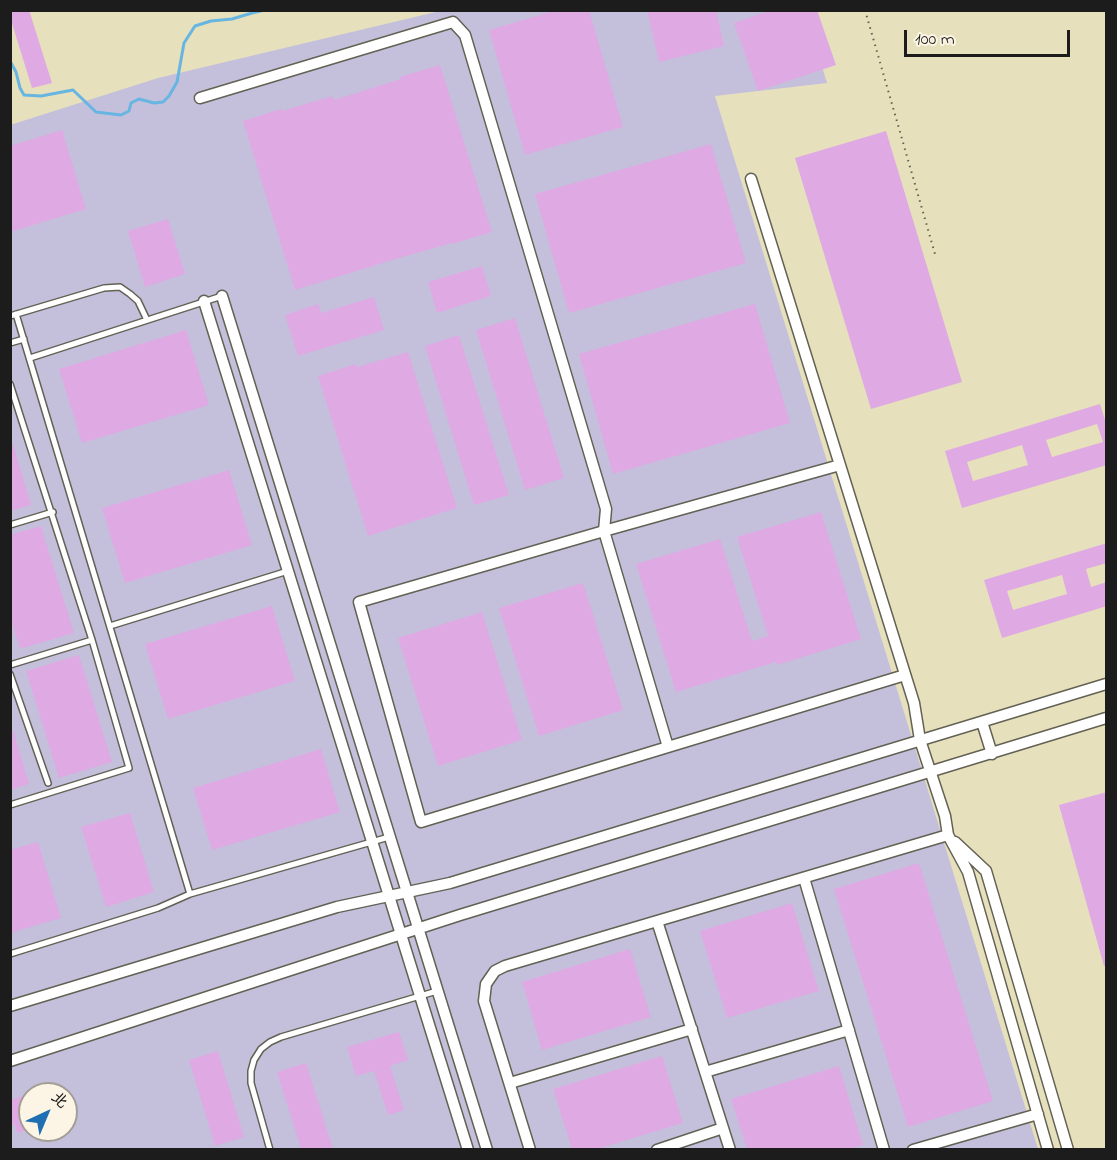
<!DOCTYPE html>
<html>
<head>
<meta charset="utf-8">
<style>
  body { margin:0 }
  #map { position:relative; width:1117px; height:1160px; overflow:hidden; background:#e6e0bc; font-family:"Indie Flower","LXGW WenKai TC",sans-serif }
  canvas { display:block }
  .frame { position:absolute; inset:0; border:12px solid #1c1c1c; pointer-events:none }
  .north { position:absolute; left:18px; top:1082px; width:60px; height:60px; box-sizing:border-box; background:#fcf5e5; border:2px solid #a29e95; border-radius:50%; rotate:44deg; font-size:16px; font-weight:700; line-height:24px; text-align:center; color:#1c1c1c }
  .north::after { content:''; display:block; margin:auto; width:21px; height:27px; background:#1f6fb2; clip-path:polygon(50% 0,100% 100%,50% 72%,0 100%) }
  .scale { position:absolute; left:904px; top:30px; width:166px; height:27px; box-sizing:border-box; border:3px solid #1c1c1c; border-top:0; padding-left:8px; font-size:18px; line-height:21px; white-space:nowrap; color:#1c1c1c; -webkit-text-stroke:4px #fcf5e5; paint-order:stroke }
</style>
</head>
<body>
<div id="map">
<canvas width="1117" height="1160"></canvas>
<div class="frame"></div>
<div class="north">北</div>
<div class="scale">100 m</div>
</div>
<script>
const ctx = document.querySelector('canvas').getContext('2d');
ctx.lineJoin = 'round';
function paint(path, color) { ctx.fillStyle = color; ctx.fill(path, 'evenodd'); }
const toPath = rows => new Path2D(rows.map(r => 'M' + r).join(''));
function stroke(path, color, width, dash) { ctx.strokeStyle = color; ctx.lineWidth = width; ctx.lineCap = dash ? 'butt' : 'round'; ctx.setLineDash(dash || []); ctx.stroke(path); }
paint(toPath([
  [440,11,805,11,827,83,715,96,1038,1149,11,1149,10,125,158,78],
  [30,1094,66,1094,66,1130,30,1130]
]), '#c4c0db');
stroke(toPath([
  [10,61,16,72,20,88,24,95,41,96,73,90,96,112,121,115,129,111,131,103,139,99,154,103,163,102,169,96,177,82,184,43,195,26,211,21,232,19,252,13,265,10]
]), '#67b5e1', 3);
paint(toPath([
  [10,10,29,10,52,83,32,88,10,17],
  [557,10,589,10,623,127,525,155,489,30],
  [647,10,716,10,724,46,659,62],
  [772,10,817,10,836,65,758,91,734,23],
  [440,65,492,232,452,244,452,243,399,258,295,290,243,121,281,109,282,111,333,96,334,100,401,79,400,77],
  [62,130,86,209,10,232,10,146],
  [886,131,962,382,871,409,795,158],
  [711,144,746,263,569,313,535,194],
  [168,219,185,274,145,287,128,231],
  [482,266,491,296,437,313,428,282],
  [374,297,384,330,298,356,285,315,318,304,321,313],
  [755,304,790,423,613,474,579,354],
  [515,318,564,478,525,490,476,330],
  [186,330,209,405,82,443,59,369],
  [459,335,509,495,474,505,425,346],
  [408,352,457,508,368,536,318,376,356,364,357,367],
  [1100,404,1107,426,1107,465,962,508,945,451],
  [1097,424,1103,442,1052,457,1046,440],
  [1022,445,1028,465,973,481,967,462],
  [10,444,13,444,31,505,10,511],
  [229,470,252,545,125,583,102,508],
  [821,512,861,639,777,665,776,662,676,692,636,564,720,539,752,641,768,636,737,537],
  [41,526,74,633,20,649,10,617,10,535],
  [1107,543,1107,563,1086,569,1091,587,1107,582,1107,606,1002,638,984,580],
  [1062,575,1067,594,1013,610,1007,591],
  [583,583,623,710,539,736,499,608],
  [272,606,295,681,168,719,145,644],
  [482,612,522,740,438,766,398,638],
  [79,655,112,762,59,778,26,671],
  [10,730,13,730,29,784,10,790],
  [321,749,340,812,212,850,193,788],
  [1107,792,1107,965,1104,966,1059,805],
  [130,813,154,892,106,907,81,827],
  [38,842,61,918,10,933,10,850],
  [919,863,993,1101,908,1127,834,889],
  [792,903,819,991,727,1018,700,931],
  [630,949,651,1017,542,1050,522,982],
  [399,1032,408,1060,390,1066,404,1110,388,1115,374,1071,356,1076,347,1047],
  [218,1051,244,1137,215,1146,189,1060],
  [662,1056,683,1123,597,1149,572,1149,553,1089],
  [306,1063,333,1149,301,1149,277,1072],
  [839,1066,863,1145,847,1149,747,1149,731,1099],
  [30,1094,30,1129,17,1133,15,1124,10,1126,10,1100]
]), '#dfa9e4');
const lane = toPath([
  [16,314,190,894],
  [10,316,104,288,120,287,130,294,138,301,147,320],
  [10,343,24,339],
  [30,358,222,296],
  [10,384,92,640,129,768,10,805],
  [10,525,53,512],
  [110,626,288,571],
  [10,665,92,640],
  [10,674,48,783],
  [10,954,158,908,190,894,389,837],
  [270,1150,251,1083,251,1071,254,1060,261,1049,270,1042,281,1037,437,991]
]);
const street = toPath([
  [200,98,453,22,465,35,606,509,604,531,668,747],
  [751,179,914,703,920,740,945,816,948,835,968,872,1048,1150],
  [222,296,487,1150],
  [204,301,468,1150],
  [840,465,604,531,359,602,421,822,905,675],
  [982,722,992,754],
  [955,842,986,871,1068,1150],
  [804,878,884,1150],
  [657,921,730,1150],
  [10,1006,337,907,450,883,1106,684],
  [10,1061,460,915,1106,718],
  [705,1072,849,1030],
  [510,1083,692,1029],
  [530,1150,484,1001,486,984,495,971,505,966,948,835],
  [657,1150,723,1128],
  [913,1150,1038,1114]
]);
stroke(lane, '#636154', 8);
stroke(street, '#636154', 13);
stroke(toPath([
  [865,10,935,254]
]), '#636154', 2, [1.5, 4.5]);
stroke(lane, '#fff', 5);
stroke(street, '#fff', 10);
</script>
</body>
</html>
